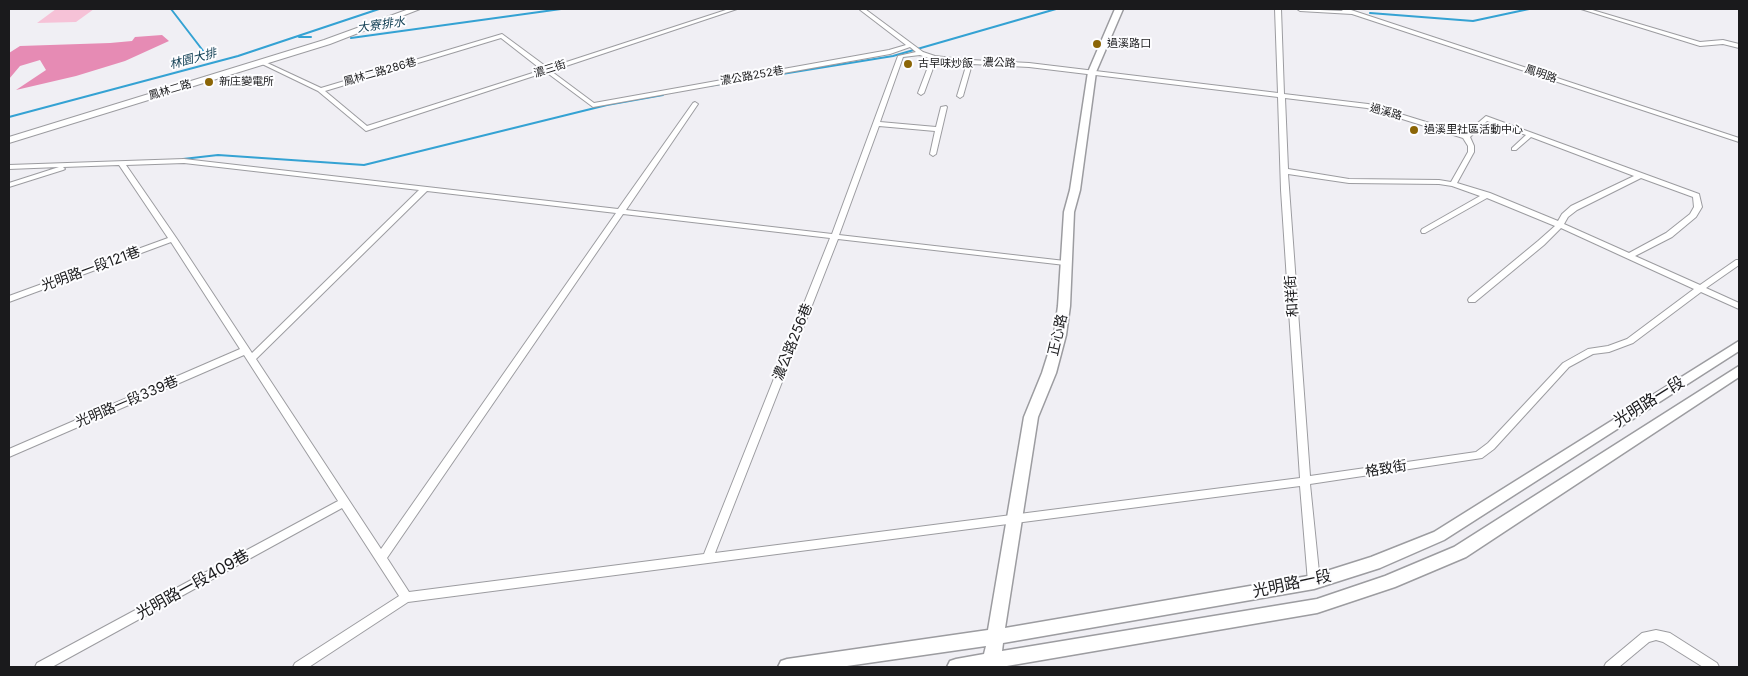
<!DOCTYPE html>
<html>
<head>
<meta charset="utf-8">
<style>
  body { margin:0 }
  #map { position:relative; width:1748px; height:676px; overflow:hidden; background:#f0eff4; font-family:Inter,sans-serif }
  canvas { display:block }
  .frame { position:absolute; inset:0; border:10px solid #1a1a1c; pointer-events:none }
</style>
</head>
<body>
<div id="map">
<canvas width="1748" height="676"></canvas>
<div class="frame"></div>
</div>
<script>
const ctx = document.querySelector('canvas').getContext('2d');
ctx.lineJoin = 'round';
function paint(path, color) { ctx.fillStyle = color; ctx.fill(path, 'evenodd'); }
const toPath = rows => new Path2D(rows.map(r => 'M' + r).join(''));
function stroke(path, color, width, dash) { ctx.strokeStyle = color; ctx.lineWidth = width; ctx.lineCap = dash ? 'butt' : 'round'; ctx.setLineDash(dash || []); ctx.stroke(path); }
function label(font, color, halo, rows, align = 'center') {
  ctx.font = font + ' Inter,"Noto Sans TC",sans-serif'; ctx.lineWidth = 4; ctx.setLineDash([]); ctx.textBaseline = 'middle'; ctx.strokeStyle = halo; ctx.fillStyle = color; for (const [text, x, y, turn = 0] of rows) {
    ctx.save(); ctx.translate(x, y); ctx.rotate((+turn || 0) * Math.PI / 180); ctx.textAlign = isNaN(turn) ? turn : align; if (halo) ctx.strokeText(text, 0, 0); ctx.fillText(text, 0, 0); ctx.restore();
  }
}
paint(toPath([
  [56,9,94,9,76,22,37,23]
]), '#f6c2d7');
paint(toPath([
  [162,35,169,41,125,61,76,76,16,90,46,70,40,60,20,66,9,79,9,53,20,46,110,43,132,41,135,37]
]), '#e68bb4');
stroke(toPath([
  [171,9,204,52],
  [1328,9,1335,9],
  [1370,13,1473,21,1529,9],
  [299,37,311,37],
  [351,38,561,9],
  [708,86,893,56,1056,9],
  [9,117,238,56,379,9],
  [183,159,218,155,364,165,607,105,663,95]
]), '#34a2d3', 2);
const street = toPath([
  [729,9,737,9,551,71,594,103,889,50,906,45,859,9,865,9,923,52,935,56,970,60,1029,63,1278,93,1275,9,1281,9,1284,94,1368,104,1465,134,1486,116,1699,194,1702,207,1696,217,1672,237,1635,256,1700,285,1736,260,1739,260,1739,265,1706,288,1739,303,1739,309,1701,292,1633,343,1609,352,1593,354,1569,367,1494,449,1482,458,1310,484,1320,582,1318,585,1314,587,1310,585,1308,582,1300,486,408,602,309,667,293,667,295,663,399,596,342,508,52,667,35,667,37,663,338,501,244,355,9,457,9,449,240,349,171,242,9,302,9,296,168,238,119,165,63,167,65,169,63,170,9,187,9,183,59,167,9,169,9,165,184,159,618,209,693,103,695,102,698,104,626,210,832,234,898,56,916,52,910,47,890,54,593,107,546,72,366,131,318,91,258,62,263,61,321,88,502,34,548,68,729,9],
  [501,38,542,70,367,126,325,91,501,38],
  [920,55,931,59,918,93,921,95,924,93,936,60,967,63,957,96,960,98,963,96,972,64,1029,67,1278,97,1281,190,1300,478,715,553,838,239,1065,265,1069,263,1065,261,839,235,879,126,935,131,930,154,933,156,936,154,947,107,946,106,941,107,936,127,880,122,903,57,920,55],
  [1285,98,1367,108,1463,138,1468,146,1468,152,1451,182,1439,180,1349,179,1288,169,1285,98],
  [1487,121,1526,135,1512,148,1512,150,1516,150,1531,137,1634,176,1571,206,1562,214,1558,221,1490,193,1457,183,1474,152,1474,146,1470,137,1487,121],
  [184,163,419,190,252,353,177,239,126,165,184,163],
  [1288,174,1349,183,1439,184,1452,186,1480,196,1422,229,1421,231,1422,233,1425,233,1487,198,1555,226,1538,241,1469,298,1468,300,1469,302,1475,302,1544,245,1561,228,1694,289,1627,339,1608,346,1588,349,1563,363,1488,443,1476,452,1310,476,1288,174],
  [1641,178,1693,197,1694,207,1690,214,1666,233,1629,253,1564,224,1568,217,1577,210,1641,178],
  [427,191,616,213,381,549,256,359,427,191],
  [623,214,830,238,704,554,409,592,387,558,623,214],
  [1297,9,1343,11,1340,9,1348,9,1739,138,1739,142,1352,14,1300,11,1297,9],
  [1581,9,1589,9,1700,42,1723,40,1739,44,1739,48,1723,44,1700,46,1581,9],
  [1656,630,1670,633,1717,663,1719,667,1703,667,1663,642,1656,640,1649,642,1619,667,1604,667,1606,663,1642,633,1656,630]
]);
const secondary = toPath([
  [1115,9,1123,9,1096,72,1080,190,1074,212,1070,306,1066,335,1056,373,1038,417,1005,628,1314,575,1371,557,1434,532,1739,341,1739,351,1444,540,1380,568,1314,589,1003,643,1002,651,1317,599,1385,576,1454,547,1739,366,1739,377,1466,557,1395,587,1317,613,1001,667,947,667,950,661,956,659,984,654,986,646,840,667,778,667,781,661,787,659,988,630,1024,417,1042,373,1054,335,1058,306,1064,212,1070,190,1088,72,1115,9]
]);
const primary = toPath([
  [409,9,420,9,330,44,9,143,9,137,324,40,409,9]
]);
stroke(street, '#9c9ca0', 2);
stroke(secondary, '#9c9ca0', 3);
stroke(primary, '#9c9ca0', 2);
paint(street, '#fff');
paint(secondary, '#fff');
paint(primary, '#fff');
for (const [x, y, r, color] of [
  [1097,44,5,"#8b6506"],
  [908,64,5,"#8b6506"],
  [209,82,5,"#8b6506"],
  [1414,130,5,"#8b6506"]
]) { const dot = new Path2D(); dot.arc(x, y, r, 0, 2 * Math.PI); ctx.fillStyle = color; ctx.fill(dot); stroke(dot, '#fdfdff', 2); }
label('11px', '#1a1a1c', '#fdfdff', [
  ["過溪路口",1107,44],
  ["古早味炒飯",918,64],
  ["新庄變電所",219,82],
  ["過溪里社區活動中心",1424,130]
], 'left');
label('11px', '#1a1a1c', '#fdfdff', [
  ["濃公路",999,63,2],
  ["濃三街",550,69,-18],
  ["鳳林二路286巷",380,72,-16],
  ["鳳明路",1541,74,19],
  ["濃公路252巷",752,76,-10],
  ["鳳林二路",170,90,-17],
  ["過溪路",1386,112,16]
]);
label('italic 12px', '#144156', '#fdfdff', [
  ["大寮排水",381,25,-8],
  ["林園大排",193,59,-15]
]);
label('14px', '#1a1a1c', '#fdfdff', [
  ["光明路一段121巷",91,269,-20],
  ["和祥街",1292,296,-94],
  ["正心路",1058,335,-77],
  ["濃公路256巷",793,342,-68],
  ["光明路一段339巷",127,402,-23],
  ["格致街",1386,469,-9]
]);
label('16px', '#1a1a1c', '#fdfdff', [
  ["光明路一段",1649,402,-32],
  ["光明路一段",1292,584,-12],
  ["光明路一段409巷",193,585,-29]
]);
</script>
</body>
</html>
